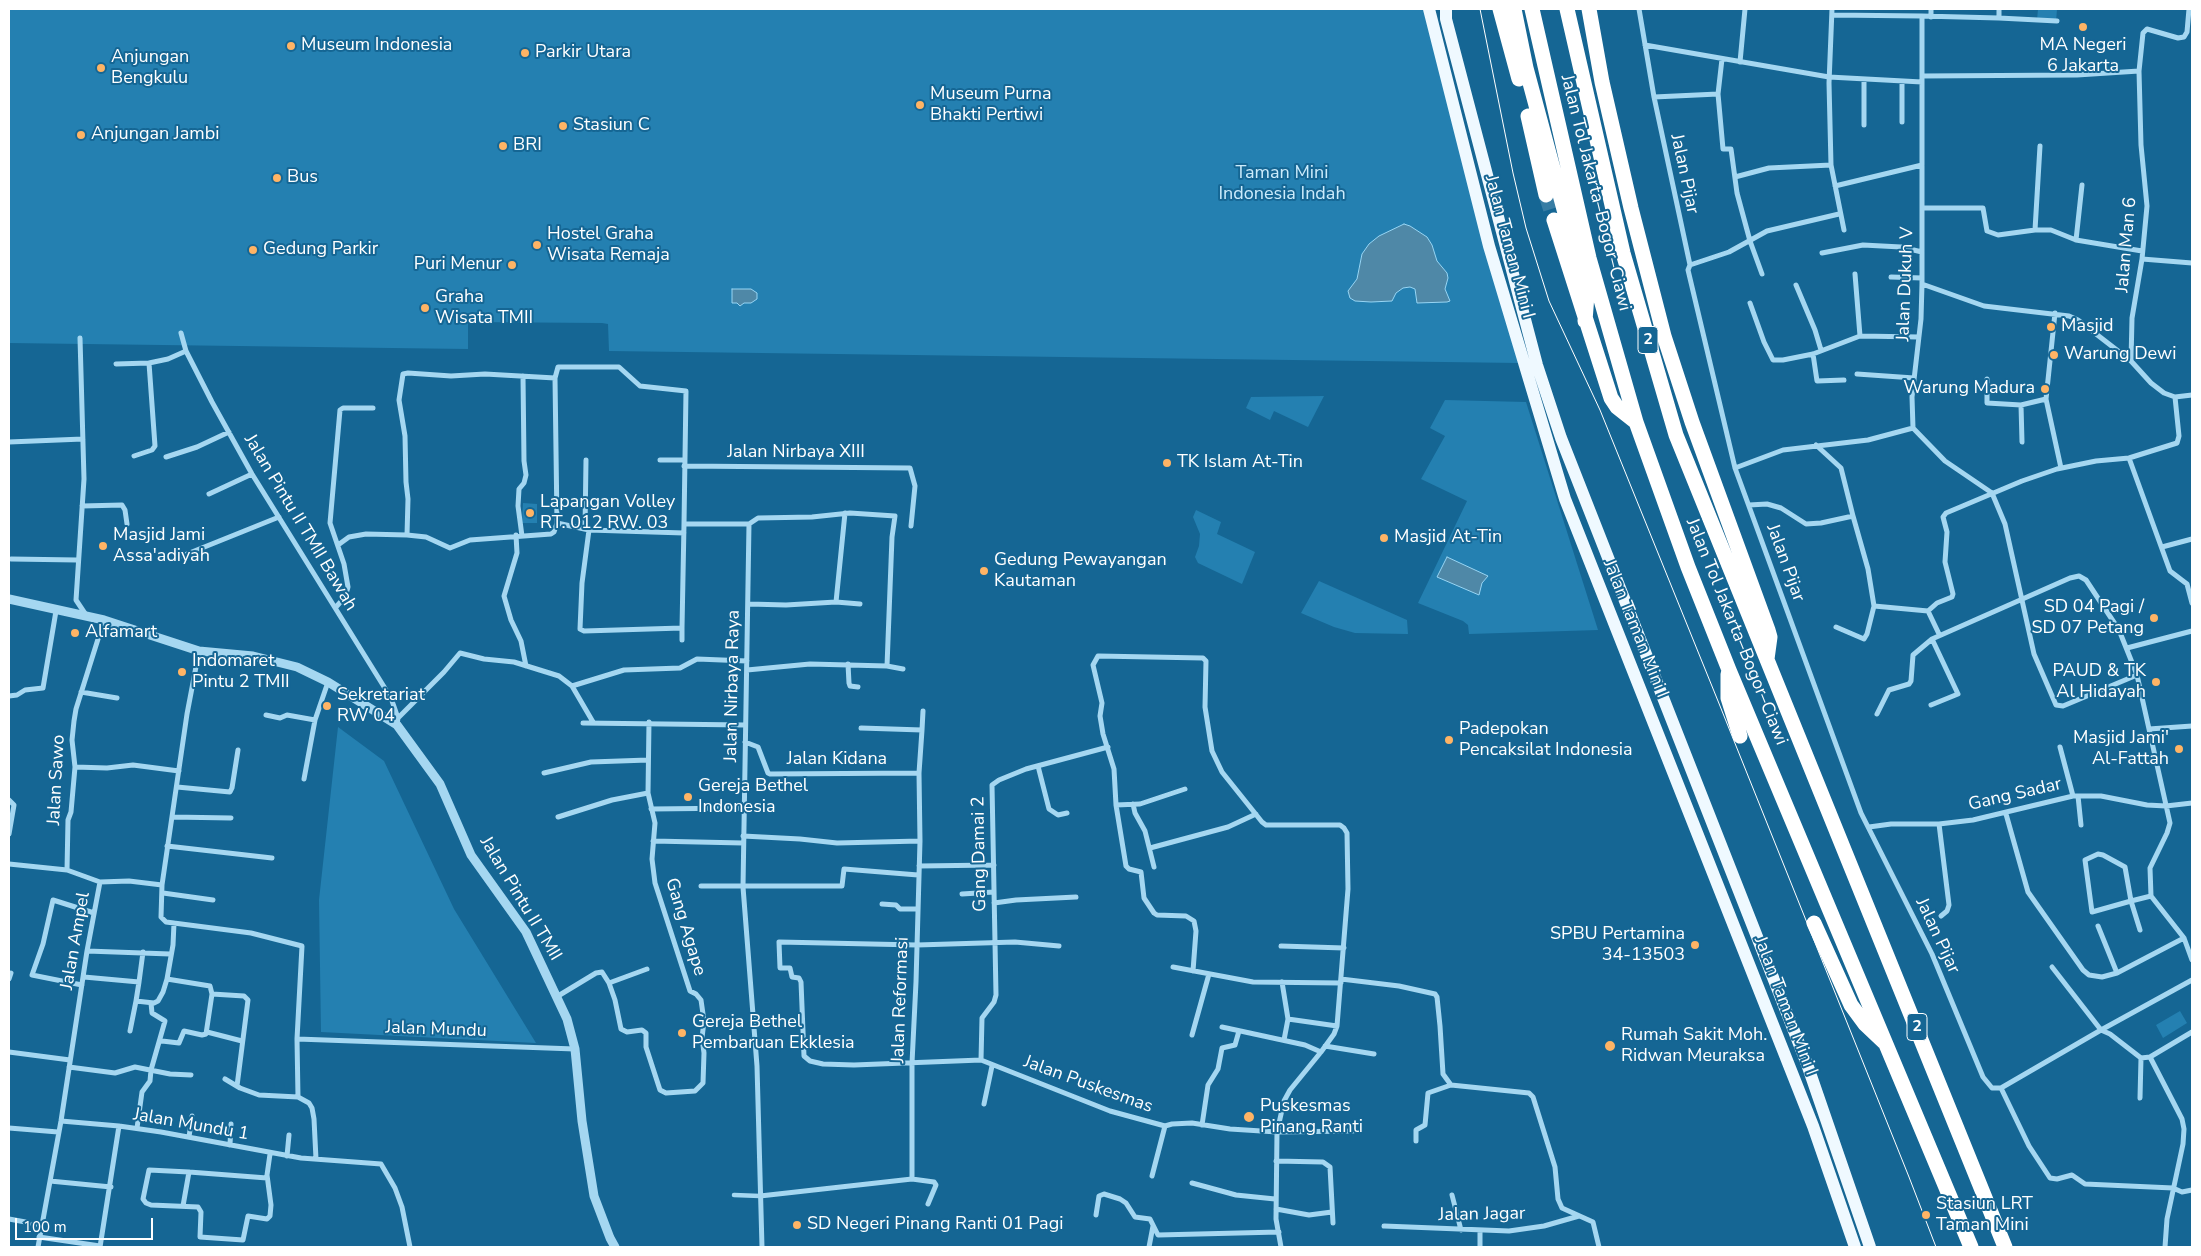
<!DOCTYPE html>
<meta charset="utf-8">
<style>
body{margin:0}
#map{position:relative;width:2201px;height:1256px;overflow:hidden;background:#156694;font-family:"Nunito Sans",sans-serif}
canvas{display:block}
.frame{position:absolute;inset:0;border:10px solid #fff;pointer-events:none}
.scale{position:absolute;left:15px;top:1218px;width:138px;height:22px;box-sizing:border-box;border:2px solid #fff;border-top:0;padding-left:6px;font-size:15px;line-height:18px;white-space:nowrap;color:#fff;-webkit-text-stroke:4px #156694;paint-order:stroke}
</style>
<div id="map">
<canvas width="2201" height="1256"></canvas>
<div class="frame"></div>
<div class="scale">100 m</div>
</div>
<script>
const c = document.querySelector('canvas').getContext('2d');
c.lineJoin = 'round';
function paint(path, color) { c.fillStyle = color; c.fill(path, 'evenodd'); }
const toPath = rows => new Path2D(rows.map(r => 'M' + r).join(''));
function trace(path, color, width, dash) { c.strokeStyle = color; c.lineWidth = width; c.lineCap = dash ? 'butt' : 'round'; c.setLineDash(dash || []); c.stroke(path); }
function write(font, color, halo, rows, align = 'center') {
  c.font = font + ' "Nunito Sans",sans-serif'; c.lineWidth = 4; c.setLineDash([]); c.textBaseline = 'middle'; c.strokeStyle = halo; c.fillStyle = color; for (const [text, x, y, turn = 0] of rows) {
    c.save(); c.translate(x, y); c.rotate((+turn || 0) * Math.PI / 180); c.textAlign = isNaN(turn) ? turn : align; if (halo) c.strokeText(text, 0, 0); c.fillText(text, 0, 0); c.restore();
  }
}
paint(toPath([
 [9,9,1425,9,1520,363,609,351,608,324,602,323,468,322,468,349,9,343],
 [2038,9,2057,9,2056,22,2037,20],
 [1324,396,1308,427,1274,411,1270,420,1246,408,1251,397],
 [1445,400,1526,402,1598,630,1469,634,1468,625,1463,621,1418,603,1467,501,1421,479,1445,436,1430,428],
 [523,503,537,504,537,523,522,523],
 [1196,510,1221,522,1217,534,1255,552,1242,584,1198,563,1195,557,1199,546,1200,534,1193,517],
 [1319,581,1407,620,1408,634,1355,633,1334,627,1301,613],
 [338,727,384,761,454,909,536,1043,321,1032,319,900],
 [2180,1011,2187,1023,2163,1038,2156,1025]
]), '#2480b1');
const water = toPath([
 [1404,224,1410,226,1427,237,1432,245,1437,261,1447,273,1448,278,1445,289,1450,301,1447,302,1417,303,1415,289,1410,287,1403,288,1396,293,1392,301,1371,302,1355,301,1350,298,1348,291,1357,279,1362,254,1369,244,1379,236,1404,224],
 [732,289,751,289,757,293,757,299,751,303,744,303,740,306,737,303,732,303,732,289],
 [1447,557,1488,576,1482,583,1479,595,1437,577,1447,557]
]);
paint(water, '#4f88a7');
trace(water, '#97d5f4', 1);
trace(toPath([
 [1546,195,1554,220]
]), '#387da4', 15, [15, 8]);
trace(toPath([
 [734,1195,760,1196]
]), '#a5d7f1', 4.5);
trace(toPath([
 [1639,9,1654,97,1690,265,1688,270,1735,468,1861,813,1932,954,1983,1077,1992,1088,2001,1088,2101,1030,2110,1034,2141,1058,2150,1057,2192,1032],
 [1832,9,1829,83,1831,165,1844,230],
 [1832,15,1922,16,1922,284,1921,319,1912,397,1913,428,1945,461,1992,493,2005,524,2034,654,2056,705,2063,706,2137,675],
 [1922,16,1999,18,1999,9],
 [1931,17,1931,9],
 [1999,18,2057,21],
 [1645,45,1829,77,1922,82],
 [1722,59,1718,94,1723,149,1731,149,1737,193,1750,241,1762,274],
 [1740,62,1745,9],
 [1922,76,2077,75,2139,71],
 [1864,79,1864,125],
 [1654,97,1718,94],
 [1902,122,1902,81],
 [2040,146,2035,230,2051,230,2076,240,2142,251],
 [1735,177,1769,168,1831,165],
 [1835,186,1922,165],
 [1922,208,1983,208,1987,231,1998,235,2035,230],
 [2076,240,2082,185],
 [1822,253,1863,245,1901,247,1922,252],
 [2142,259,2192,263],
 [1690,265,1729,252,1767,231,1839,214],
 [1855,274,1860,336],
 [1891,277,1922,278],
 [1922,284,1984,306,2069,316,2078,320,2131,361,2151,383,2164,393,2175,397,2192,395],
 [1796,285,1815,330,1821,350],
 [1750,303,1764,342,1773,360,1783,360,1813,354,1860,336,1919,337],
 [181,333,186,351,212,402,252,474,391,698,398,718,397,725],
 [80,338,84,479,76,600,86,615],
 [1813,354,1817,381,1844,380],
 [2131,361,2132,318,2142,259,2147,206,2141,145,2139,71,2143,33,2147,29,2178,38,2184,37,2187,32,2189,9],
 [116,364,149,363],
 [1857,374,1914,378],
 [1987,379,1987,403,2021,405],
 [2046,399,2061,468],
 [9,442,83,439],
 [2022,442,2021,405,2046,399,2055,313],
 [1816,445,1841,468,1853,516],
 [134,456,152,450,155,446,149,363,168,359,186,351],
 [166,457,197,447,229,432],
 [2129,458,2170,571,2187,584,2192,603],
 [660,460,685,460],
 [684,466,910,468,915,486,911,526],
 [1735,468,1783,450,1868,440,1913,428],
 [209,494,252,474],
 [1749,505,1767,504,1781,508,1806,524,1821,523,1853,516,1868,569,1874,606,1928,611],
 [82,506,122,505,125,510,127,524],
 [557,523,589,530,684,533],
 [585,529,586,460],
 [589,530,582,583,580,629,584,631,682,628,684,524],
 [407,535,408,499,406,482,405,436,399,400,403,374,408,373,451,376,485,374,555,378],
 [516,535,517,553,504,596,511,620,521,641,526,666],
 [522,536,518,506,519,489,524,483,526,475,524,461,523,376],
 [338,545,349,537,366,534,407,535,426,537,450,548,470,540,551,534,554,532,557,523,555,378,558,367,619,367,640,386,686,391,684,524,749,524,743,887,757,1066,762,1247],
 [2162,547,2192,539],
 [182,556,279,517],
 [11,559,77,560],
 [836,602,860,604],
 [749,604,786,605,836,602,845,513],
 [336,607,345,597,348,587,344,564,330,523,340,410,343,408,373,408],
 [1928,611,1937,603,1952,597,1953,594,1945,562,1947,532,1943,517,1946,513,2022,481,2057,469,2096,461,2129,458,2177,443,2179,436,2175,397],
 [1928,611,1939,634],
 [1836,627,1864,639,1867,634,1874,606],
 [682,640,682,628],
 [2127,648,2192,631],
 [848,664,849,683,850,686,858,687],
 [887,666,903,669],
 [747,670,810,664,887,666,892,537,895,516,850,513,812,517,758,518,749,524],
 [572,686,624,670,680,668,697,659,747,661],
 [81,692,117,698],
 [9,696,17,695,25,690,43,688,56,611],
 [1931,705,1958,694,1932,639],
 [1877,714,1889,690,1909,684,1911,681,1913,655,1932,639,2070,578,2079,576,2086,580,2119,630,2137,675,2149,729,2192,726],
 [266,715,280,718,287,715,315,720],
 [398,718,444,672,460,653,484,659,514,662,559,676,572,686,593,722],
 [583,723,745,725],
 [2149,729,2170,823,2167,833,2150,868,2151,896,2184,938,2192,960],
 [922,730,923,711],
 [745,742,758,747,768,773,770,774,919,773],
 [2060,747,2073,796],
 [1038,766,1049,809,1058,815,1067,813],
 [75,767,107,768,133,765,179,771],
 [544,773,591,762,648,760],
 [304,779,315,720,328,682],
 [177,787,230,792,232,788,238,750],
 [2078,796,2081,825],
 [9,800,14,805,9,834],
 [1133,804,1135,813,1145,831,1154,867],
 [1116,805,1140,804,1185,789],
 [651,809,744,808],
 [2006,814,2028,892,2083,970,2089,975,2102,977,2117,973,2184,938],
 [172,817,231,818],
 [558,817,612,800,648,793],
 [1939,824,1949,905,1947,911,1941,916],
 [1869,827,1891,824,1939,824,1973,820,2073,796,2101,796,2147,805,2166,806,2192,803],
 [743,836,800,839,837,843,920,841],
 [653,841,743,843],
 [167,846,272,858],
 [1150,848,1228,827,1256,814],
 [9,864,67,870,100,882,129,881,162,885,187,714,199,651],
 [919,866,994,865],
 [67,870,68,820,71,812,75,767,72,740,74,721,76,709,104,620],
 [162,885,161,917,166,922,251,933,302,946,297,1039,298,1097],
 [701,886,842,886,844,869,918,875],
 [163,893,213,900],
 [962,894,994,892],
 [994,903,1016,900,1076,897],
 [882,904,896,905,900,909,918,909],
 [174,923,173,945,167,979,210,986,212,994],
 [2098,926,2117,973],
 [2140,930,2131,901,2125,867,2103,855,2098,854,2085,860,2092,912,2131,901,2151,896],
 [1281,946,1344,948],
 [87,951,170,954],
 [1173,967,1253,982,1341,983],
 [2052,967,2101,1030,2192,980],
 [1193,971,1196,931,1194,921,1186,916,1157,915,1154,913,1144,898,1141,872,1129,869,1126,866,1116,805,1114,769,1103,734,1100,716,1102,703,1093,665,1098,656,1203,658,1206,661,1205,707,1212,751,1222,772,1262,822,1266,825,1340,825,1344,828,1347,833,1348,889,1337,1026,1334,1034,1321,1052,1290,1090,1284,1101,1277,1132,1276,1219,1281,1247],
 [84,977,139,982,136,1001,154,1003,158,1001,163,992,167,979],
 [9,979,11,973],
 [1341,979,1399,986,1435,994,1437,997,1440,1026,1443,1074,1451,1085,1529,1093,1533,1097,1555,1167,1558,1199,1562,1208,1593,1222,1599,1247],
 [139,982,143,952],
 [1282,982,1288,1019,1284,1040],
 [609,983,647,969],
 [82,985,32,975,43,944,53,900,94,913],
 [558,996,596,973,602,972,609,983,615,1000,621,1029,627,1032,642,1030,646,1033,646,1047,660,1090,666,1093,695,1091,703,1083,704,1053,702,1038,704,1021,701,1000,696,994,690,991,655,883,652,859,655,823,648,793,649,722],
 [151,1003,152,1013,165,1021,159,1042],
 [1288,1019,1337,1026],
 [1222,1027,1305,1045,1321,1052],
 [130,1031,136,1001],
 [207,1032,242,1041],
 [1192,1035,1209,974],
 [297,1039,575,1049],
 [1325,1046,1374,1054],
 [9,1052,70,1060],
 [2150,1057,2182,1119,2184,1129,2183,1144,2167,1219,2165,1247],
 [981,1060,854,1065,823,1064,810,1061,804,1056,801,982,799,978,792,977,790,968,780,968,779,942,917,945,1015,942,1059,946],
 [981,1060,982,1018,994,1002,996,995,992,785,999,780,1026,769,1108,747],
 [981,1060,1110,1111,1165,1126,1172,1124,1192,1123,1230,1129,1277,1132,1353,1131],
 [69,1067,115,1073,135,1067,170,1074,191,1075],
 [225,1079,240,1088,259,1095,298,1097,309,1103,312,1108,314,1119,316,1159],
 [2001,1088,2029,1146,2050,1178,2057,1179,2072,1175,2085,1184,2173,1188,2182,1192,2192,1190],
 [2140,1098,2141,1058],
 [984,1104,992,1066],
 [61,1121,119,1126,161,1132,301,1158,381,1164,395,1188,402,1207,410,1247],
 [1202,1125,1208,1085,1218,1069,1222,1048,1235,1045,1239,1031],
 [9,1128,58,1132],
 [137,1128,142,1092,150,1081,151,1070,159,1042,162,1041,179,1043,184,1031,202,1035,206,1034,212,994,244,996,248,1000,237,1086],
 [189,1137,192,1116],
 [1416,1141,1416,1130,1425,1125,1428,1093,1451,1085],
 [230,1145,231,1124],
 [287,1156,289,1135],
 [1276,1161,1323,1162,1330,1167,1333,1223],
 [189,1172,267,1178],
 [1152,1176,1165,1126],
 [912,1179,934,1182,936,1185,928,1204],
 [50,1181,111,1187],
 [1192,1183,1236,1195,1275,1199],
 [1452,1195,1461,1230],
 [760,1196,912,1179,912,1063,916,982,920,841,919,773,922,730,861,728],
 [183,1206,189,1172,149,1170,143,1199,146,1203,151,1205,198,1207,201,1212,200,1237,243,1240,248,1216,267,1219,270,1216,271,1205,267,1175,270,1154],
 [1276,1209,1309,1215,1332,1212],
 [1096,1215,1099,1196,1104,1194,1120,1199,1126,1203,1135,1217,1150,1219,1158,1235,1279,1232],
 [9,1219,42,1225],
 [1384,1226,1509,1231,1544,1226,1579,1216],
 [39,1237,100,1246],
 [38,1247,61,1121,87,951,100,882],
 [100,1247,119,1126],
 [1149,1247,1153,1226],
 [1480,1247,1480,1231]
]), '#a5d7f1', 5);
trace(toPath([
 [9,599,104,620,199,651,253,656,297,667,328,682,397,725,440,784,471,855,526,932,567,1019,575,1049,582,1121,594,1196,610,1238,615,1247]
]), '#a5d7f1', 9);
trace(toPath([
 [1429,9,1489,246,1565,499,1813,1126,1855,1247],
 [1446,9,1446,19,1537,365,1561,438,1807,1064,1870,1247]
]), '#eff9ff', 12);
trace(toPath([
 [1500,9,1519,79],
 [1514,9,1526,68,1587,295,1585,321],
 [1532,9,1589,258,1636,422,1688,567,1729,670,1971,1247],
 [1567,9,1623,253,1676,435,2005,1247],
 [1589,9,1602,82,1631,208,1664,336,1692,422,1768,630,1770,637,1767,659],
 [1528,116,1546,195],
 [1554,220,1611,398,1617,407,1636,422],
 [1728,674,1728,698,1740,736],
 [1814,923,1851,1005,1865,1024,1884,1042]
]), '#fff', 15);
trace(toPath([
 [1480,9,1513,173,1526,228,1549,301,1600,410,1718,701,1909,1177,1936,1247]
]), '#fff', 1);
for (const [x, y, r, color] of [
 [2083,27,5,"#ffb465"],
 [291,46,5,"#ffb465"],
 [525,53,5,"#ffb465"],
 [101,68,5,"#ffb465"],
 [920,105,5,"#ffb465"],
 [563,126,5,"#ffb465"],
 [81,135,5,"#ffb465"],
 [503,146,5,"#ffb465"],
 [277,178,5,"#ffb465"],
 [537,245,5,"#ffb465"],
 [253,250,5,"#ffb465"],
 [512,265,5,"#ffb465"],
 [425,308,5,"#ffb465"],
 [2051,327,5,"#ffb465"],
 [2054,355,5,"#ffb465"],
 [2045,389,5,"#ffb465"],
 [1167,463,5,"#ffb465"],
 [530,513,5,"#ffb465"],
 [1384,538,5,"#ffb465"],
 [103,546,5,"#ffb465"],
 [984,571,5,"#ffb465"],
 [2154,618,5,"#ffb465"],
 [75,633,5,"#ffb465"],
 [182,672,5,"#ffb465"],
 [2156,682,5,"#ffb465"],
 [327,706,5,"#ffb465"],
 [1449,740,5,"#ffb465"],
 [2179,749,5,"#ffb465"],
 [688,797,5,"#ffb465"],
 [1695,945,5,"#ffb465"],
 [682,1033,5,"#ffb465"],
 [1610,1046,6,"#ffb465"],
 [1249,1117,6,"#ffb465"],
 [1926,1215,5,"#ffb465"],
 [797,1225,5,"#ffb465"]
]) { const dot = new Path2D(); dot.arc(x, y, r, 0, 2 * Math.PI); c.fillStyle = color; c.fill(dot); trace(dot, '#156694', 2); }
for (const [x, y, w] of [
 [1648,340,20],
 [1917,1027,20]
]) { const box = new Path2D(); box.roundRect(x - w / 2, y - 13.5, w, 27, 4); c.fillStyle = '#156694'; c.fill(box); trace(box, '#fff', 1); }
write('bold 16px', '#fff', null, [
 ["2",1648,340],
 ["2",1917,1027]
]);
write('18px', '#fff', '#156694', [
 ["Museum Indonesia",301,46],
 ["MA Negeri",2083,46,"center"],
 ["6 Jakarta",2083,67,"center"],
 ["Parkir Utara",535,53],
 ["Anjungan",111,58],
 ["Bengkulu",111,79],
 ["Museum Purna",930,95],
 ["Bhakti Pertiwi",930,116],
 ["Stasiun C",573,126],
 ["Anjungan Jambi",91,135],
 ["BRI",513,146],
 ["Bus",287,178],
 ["Hostel Graha",547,235],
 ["Wisata Remaja",547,256],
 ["Gedung Parkir",263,250],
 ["Puri Menur",502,265,"right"],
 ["Graha",435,298],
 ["Wisata TMII",435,319],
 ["Masjid",2061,327],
 ["Warung Dewi",2064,355],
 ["Warung Madura",2035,389,"right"],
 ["TK Islam At-Tin",1177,463],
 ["Lapangan Volley",540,503],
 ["RT. 012 RW. 03",540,524],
 ["Masjid Jami",113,536],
 ["Assa'adiyah",113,557],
 ["Masjid At-Tin",1394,538],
 ["Gedung Pewayangan",994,561],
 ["Kautaman",994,582],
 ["SD 04 Pagi /",2144,608,"right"],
 ["SD 07 Petang",2144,629,"right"],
 ["Alfamart",85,633],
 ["Indomaret",192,662],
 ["Pintu 2 TMII",192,683],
 ["PAUD & TK",2146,672,"right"],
 ["Al Hidayah",2146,693,"right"],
 ["Sekretariat",337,696],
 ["RW 04",337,717],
 ["Padepokan",1459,730],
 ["Pencaksilat Indonesia",1459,751],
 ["Masjid Jami'",2169,739,"right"],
 ["Al-Fattah",2169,760,"right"],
 ["Gereja Bethel",698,787],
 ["Indonesia",698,808],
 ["SPBU Pertamina",1685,935,"right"],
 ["34-13503",1685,956,"right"],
 ["Gereja Bethel",692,1023],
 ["Pembaruan Ekklesia",692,1044],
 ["Rumah Sakit Moh.",1621,1036],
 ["Ridwan Meuraksa",1621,1057],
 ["Puskesmas",1260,1107],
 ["Pinang Ranti",1260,1128],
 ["Stasiun LRT",1936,1205],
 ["Taman Mini",1936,1226],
 ["SD Negeri Pinang Ranti 01 Pagi",807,1225]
], 'left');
write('18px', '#ccecfc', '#156694', [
 ["Taman Mini",1282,174],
 ["Indonesia Indah",1282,195]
]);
write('18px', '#fff', '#156694', [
 ["Jalan Pijar",1684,174,78],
 ["Jalan Tol Jakarta–Bogor–Ciawi",1595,193,76],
 ["Jalan Man 6",2127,245,-85],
 ["Jalan Taman Mini I",1509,247,75],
 ["Jalan Dukuh V",1906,284,-88],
 ["Jalan Nirbaya XIII",796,453],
 ["Jalan Pintu II TMII Bawah",300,523,59],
 ["Jalan Pijar",1785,563,70],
 ["Jalan Taman Mini I",1635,629,68],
 ["Jalan Tol Jakarta–Bogor–Ciawi",1736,632,68],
 ["Jalan Nirbaya Raya",733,686,-89],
 ["Jalan Kidana",837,760],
 ["Jalan Sawo",57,780,-87],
 ["Gang Sadar",2015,795,-13],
 ["Gang Damai 2",980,854,-91],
 ["Jalan Pintu II TMII",520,899,59],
 ["Gang Agape",685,927,73],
 ["Jalan Pijar",1937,936,65],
 ["Jalan Ampel",76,941,-80],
 ["Jalan Reformasi",901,1000,-88],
 ["Jalan Taman Mini I",1785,1006,69],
 ["Jalan Mundu",436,1030,2],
 ["Jalan Puskesmas",1088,1085,20],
 ["Jalan Mundu 1",191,1125,10],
 ["Jalan Jagar",1482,1215,-1]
]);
</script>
